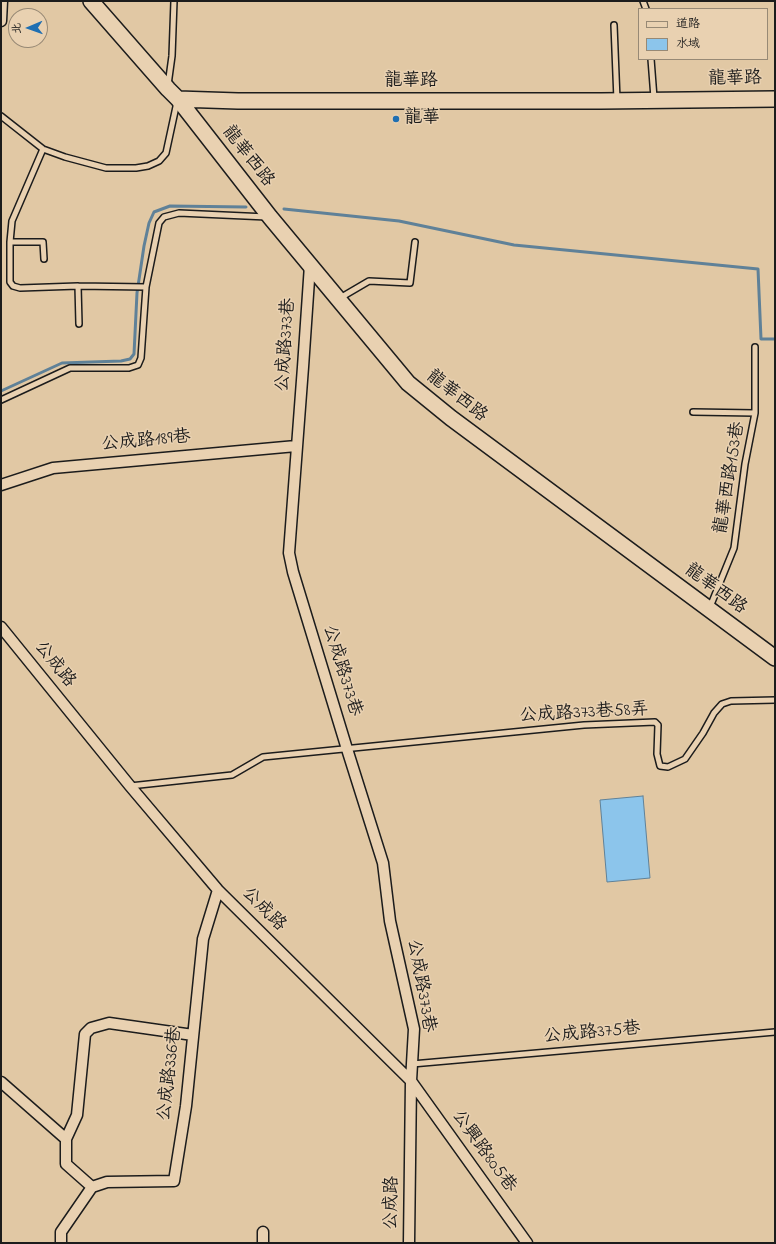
<!DOCTYPE html>
<meta charset="utf-8">
<style>
body{margin:0}
#map{position:relative;width:776px;height:1244px;overflow:hidden;background:#e1c8a4;font-family:"Indie Flower","LXGW WenKai TC",sans-serif}
canvas{display:block}
.frame{position:absolute;inset:0;border:2px solid #1c1c1c;pointer-events:none}
.legend{position:absolute;left:638px;top:8px;width:130px;height:52px;box-sizing:border-box;background:#e9d1b1;border:1px solid #978975;margin:0;padding:5px 7px;list-style:none;font-size:12px;color:#1c1c1c}
.legend li{display:flex;align-items:center;gap:8px;height:20px}
.legend b{width:20px;border:1px solid #978975}
.north{position:absolute;left:8px;top:8px;width:40px;height:40px;box-sizing:border-box;background:#e9d1b1;border:1px solid #978975;border-radius:50%;rotate:268deg;font-size:11px;font-weight:700;line-height:16px;text-align:center;color:#1c1c1c}
.north::after{content:'';display:block;margin:auto;width:14px;height:18px;background:#1f6fb2;clip-path:polygon(50% 0,100% 100%,50% 72%,0 100%)}
</style>
<div id="map">
<canvas width="776" height="1244"></canvas>
<div class="frame"></div>
<ul class="legend">
<li><b style="height:5px;background:#e9d1b1"></b>道路</li>
<li><b style="height:11px;background:#8cc5eb"></b>水域</li>
</ul>
<div class="north">北</div>
</div>
<script>
const c = document.querySelector('canvas').getContext('2d');
c.lineJoin = 'round';
function paint(path, color) { c.fillStyle = color; c.fill(path, 'evenodd'); }
const toPath = rows => new Path2D(rows.map(r => 'M' + r).join(''));
function trace(path, color, width, dash) { c.strokeStyle = color; c.lineWidth = width; c.lineCap = dash ? 'butt' : 'round'; c.setLineDash(dash || []); c.stroke(path); }
function write(font, color, halo, rows, align = 'center') {
  c.font = font + ' "Indie Flower","LXGW WenKai TC",sans-serif'; c.lineWidth = 3; c.setLineDash([]); c.textBaseline = 'middle'; c.strokeStyle = halo; c.fillStyle = color; for (const [text, x, y, turn = 0] of rows) {
    c.save(); c.translate(x, y); c.rotate((+turn || 0) * Math.PI / 180); c.textAlign = isNaN(turn) ? turn : align; if (halo) c.strokeText(text, 0, 0); c.fillText(text, 0, 0); c.restore();
  }
}
const water = toPath([
 [643,796,650,878,607,882,600,800,643,796]
]);
paint(water, '#8cc5eb');
trace(water, '#5f8198', 1);
trace(toPath([
 [284,209,399,221,514,245,758,269,761,339,775,339],
 [1,391,62,363,121,361,130,359,134,354,137,293,144,246,149,223,154,212,170,206,246,207]
]), '#5f8198', 3);
const lane = toPath([
 [643,1,646,9],
 [614,25,617,100],
 [651,59,654,98],
 [168,85,172,56,174,1],
 [1,116,43,149,65,157,106,168,136,168,148,166,159,161,166,153,177,102],
 [43,149,12,221,10,242,10,282,13,286,20,288,78,286,146,287],
 [10,242,43,242,44,259],
 [78,286,79,324],
 [340,298,369,281,410,283,415,242],
 [1,400,70,368,129,368,138,365,141,358,146,287,159,223,164,217,179,213,267,217],
 [693,412,755,413],
 [710,607,734,548,745,464,755,413,755,347],
 [130,786,232,775,263,757,584,725,655,722,658,725,657,754,660,766,668,767,685,759,703,733,714,713,722,704,731,701,775,700],
 [412,1064,775,1032]
]);
const street = toPath([
 [1,21,2,1],
 [310,265,303,367,289,553,293,572,347,749,383,863,390,921,414,1029,411,1081,409,1243],
 [1,485,53,468,296,446],
 [1,627,130,786,218,890,411,1081,527,1243],
 [1,1082,66,1139,66,1164,92,1187],
 [66,1139,77,1115,85,1034,91,1028,109,1023,193,1035],
 [92,1187,107,1182,174,1181,186,1106,203,939,218,890],
 [61,1243,61,1232,92,1187],
 [263,1243,263,1232]
]);
const secondary = toPath([
 [91,1,168,89,178,99,270,217,408,383,451,418,775,658],
 [178,99,238,101,601,101,775,99]
]);
trace(lane, '#1c1c1c', 8);
trace(street, '#1c1c1c', 13);
trace(secondary, '#1c1c1c', 18);
trace(lane, '#e9d1b1', 5);
trace(street, '#e9d1b1', 10);
trace(secondary, '#e9d1b1', 15);
for (const [x, y, r, color] of [
 [396,119,4,"#1f6fb2"]
]) { const dot = new Path2D(); dot.arc(x, y, r, 0, 2 * Math.PI); c.fillStyle = color; c.fill(dot); trace(dot, '#e9d1b1', 1.5); }
write('18px', '#1c1c1c', '#e9d1b1', [
 ["龍華路",735,80,-1],
 ["龍華路",411,82],
 ["龍華西路",247,157,52],
 ["公成路373巷",287,345,-86],
 ["龍華西路",456,397,38],
 ["公成路189巷",146,442,-5],
 ["龍華西路153巷",731,478,-81],
 ["龍華西路",715,590,36],
 ["公成路",54,665,51],
 ["公成路373巷",341,671,73],
 ["公成路373巷58弄",584,714,-3],
 ["公成路",263,910,45],
 ["公成路373巷",420,986,80],
 ["公成路375巷",592,1034,-5],
 ["公成路336巷",171,1074,-83],
 ["公興路805巷",483,1152,54],
 ["公成路",393,1203,-89]
]);
write('18px', '#1c1c1c', '#e9d1b1', [
 ["龍華",404,119]
], 'left');
</script>
